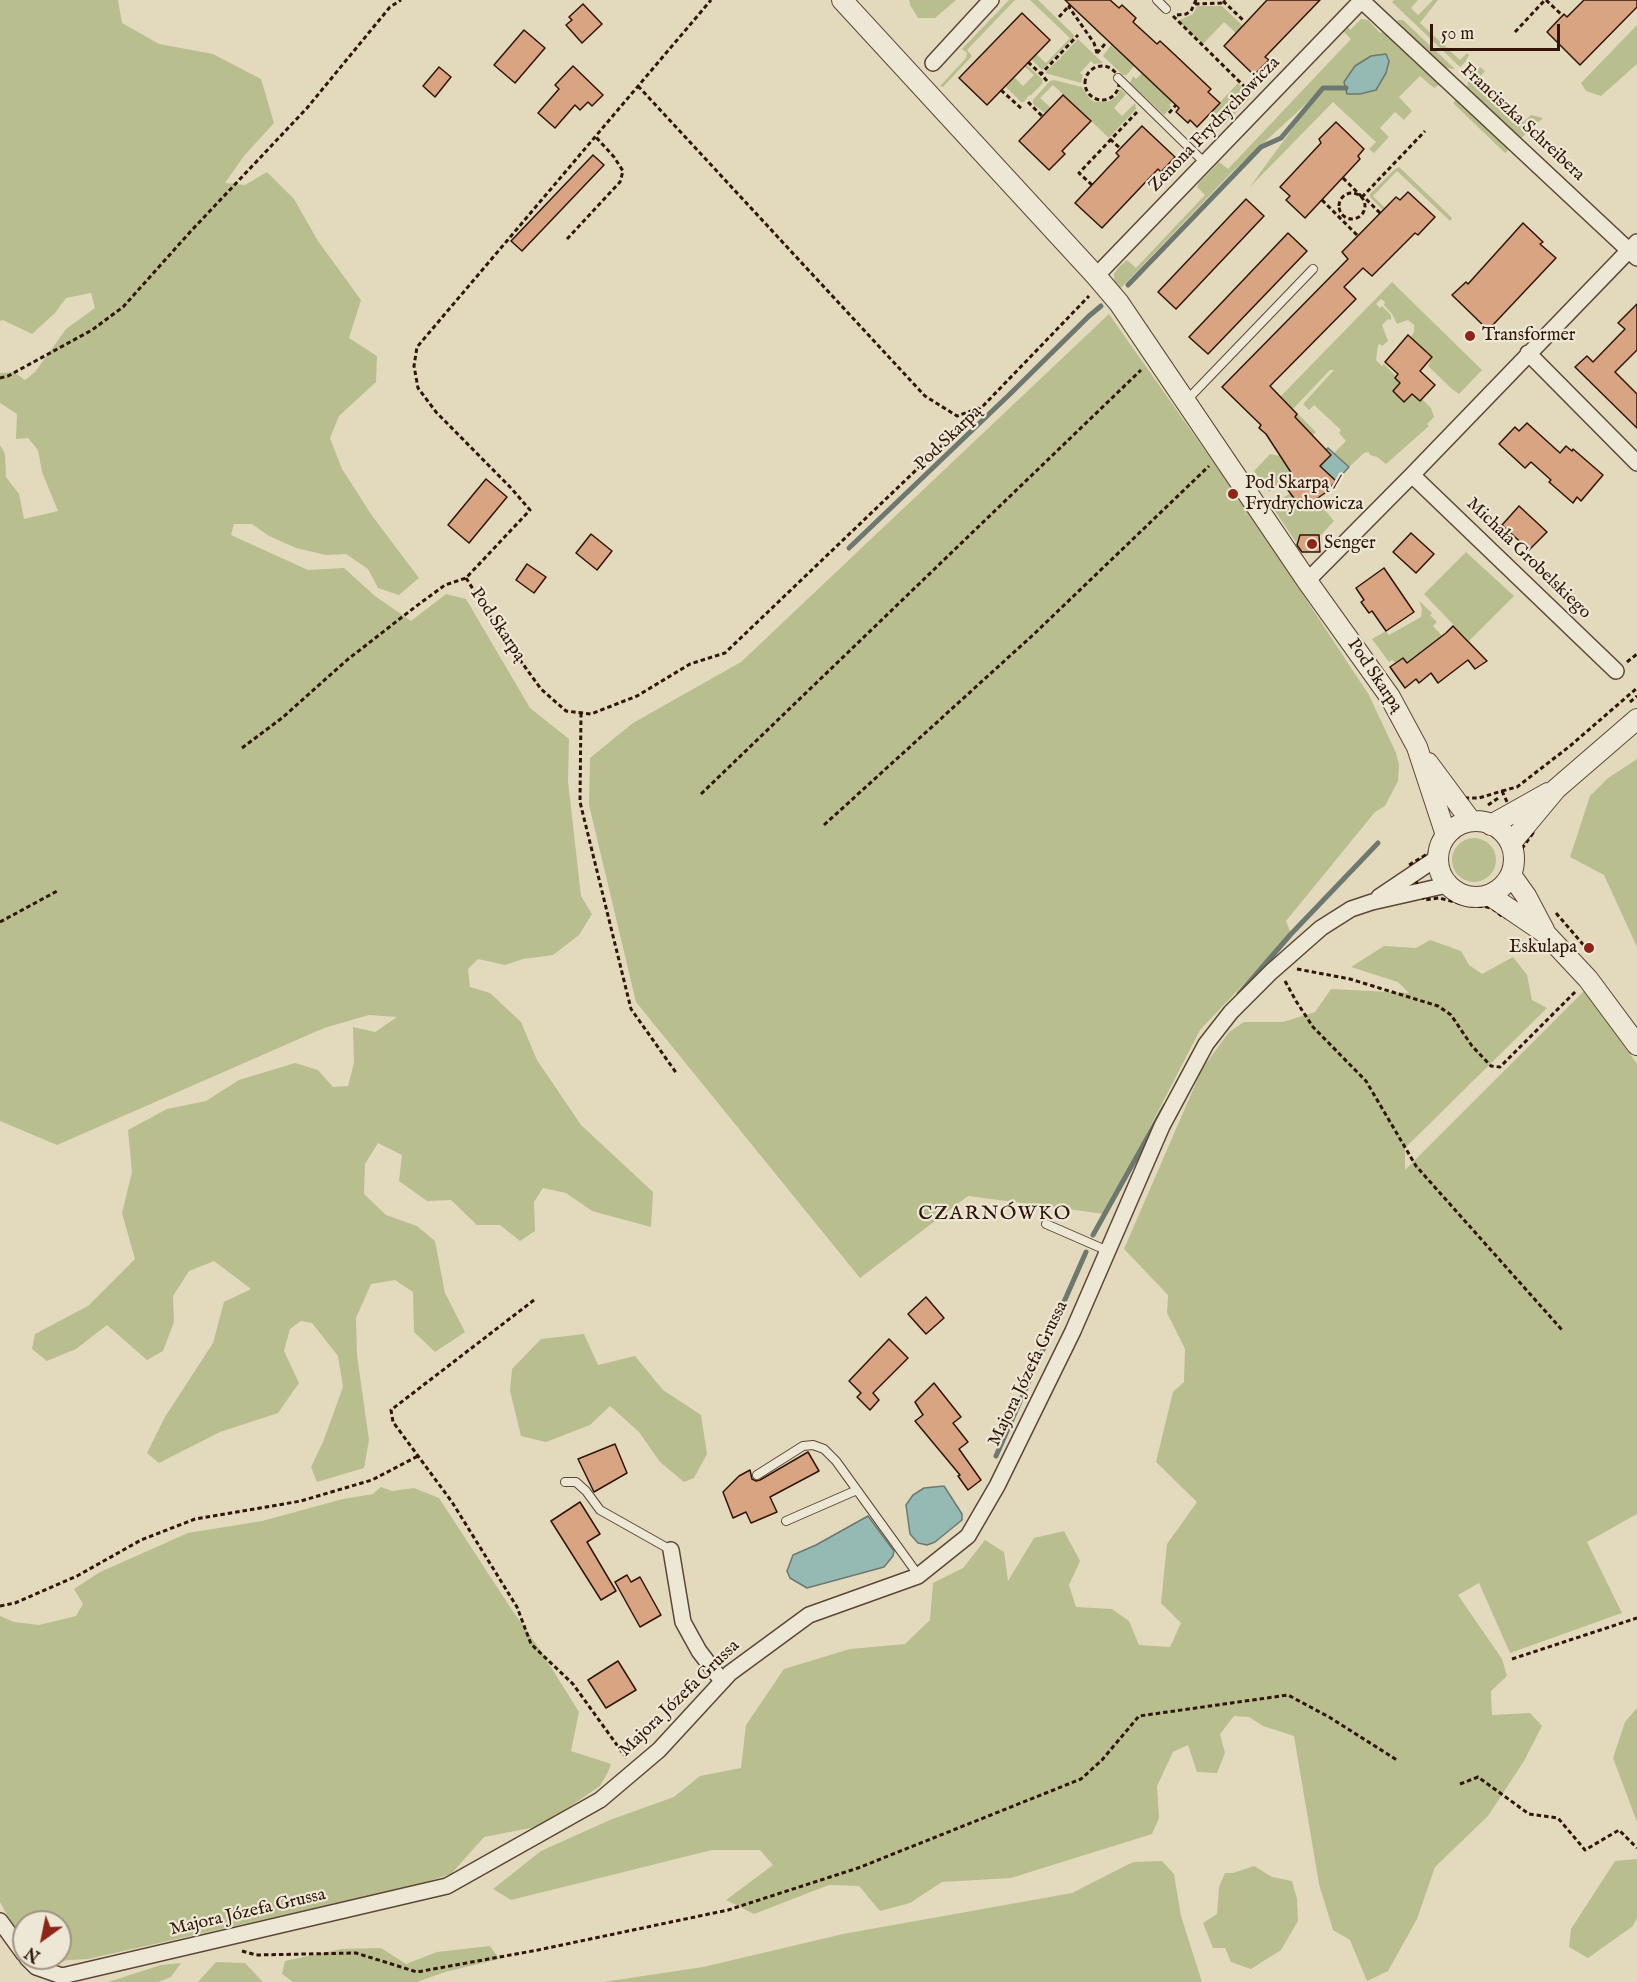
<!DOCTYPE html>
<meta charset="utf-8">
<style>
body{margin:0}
#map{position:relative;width:1637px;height:1982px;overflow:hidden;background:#e3dabe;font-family:"IM FELL English",serif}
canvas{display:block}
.north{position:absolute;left:12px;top:1910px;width:60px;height:60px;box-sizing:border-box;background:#ede7d5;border:2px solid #a29383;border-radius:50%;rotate:213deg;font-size:16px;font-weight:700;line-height:24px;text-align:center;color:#311509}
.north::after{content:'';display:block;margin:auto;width:21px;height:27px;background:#8f2418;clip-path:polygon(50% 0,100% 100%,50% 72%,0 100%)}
.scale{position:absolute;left:1430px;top:24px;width:130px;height:27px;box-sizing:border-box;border:3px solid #311509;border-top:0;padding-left:8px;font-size:18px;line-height:21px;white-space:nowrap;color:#311509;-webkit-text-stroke:4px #ede7d5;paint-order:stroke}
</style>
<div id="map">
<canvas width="1637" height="1982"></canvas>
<div class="north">N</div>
<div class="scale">50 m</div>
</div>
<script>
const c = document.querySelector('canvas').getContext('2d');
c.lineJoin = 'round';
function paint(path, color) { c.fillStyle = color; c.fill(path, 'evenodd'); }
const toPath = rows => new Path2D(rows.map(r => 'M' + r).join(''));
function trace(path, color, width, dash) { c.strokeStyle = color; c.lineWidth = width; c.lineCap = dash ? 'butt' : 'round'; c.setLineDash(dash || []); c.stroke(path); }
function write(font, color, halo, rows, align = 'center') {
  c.font = font + ' "IM FELL English",serif'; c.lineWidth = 4.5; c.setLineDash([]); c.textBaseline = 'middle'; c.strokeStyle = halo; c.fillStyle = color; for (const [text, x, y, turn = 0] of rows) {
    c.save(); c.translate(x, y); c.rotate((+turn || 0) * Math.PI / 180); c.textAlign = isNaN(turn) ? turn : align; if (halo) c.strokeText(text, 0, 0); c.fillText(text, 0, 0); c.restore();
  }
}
paint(toPath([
 [0,0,118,0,122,23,159,44,213,54,261,79,274,123,244,156,225,183,245,185,267,172,294,199,318,241,361,300,349,338,377,356,376,382,339,416,330,438,342,469,373,517,419,578,399,595,378,588,368,569,346,554,326,555,296,548,269,536,252,524,234,524,231,535,308,570,344,568,375,596,411,621,446,594,466,599,530,708,569,739,568,781,581,896,592,914,579,935,553,955,523,959,505,965,478,959,468,969,470,987,490,993,521,1022,537,1060,581,1125,653,1192,651,1227,592,1211,566,1193,543,1188,534,1202,535,1231,520,1241,500,1225,477,1225,451,1200,427,1201,399,1181,402,1155,378,1143,365,1164,364,1194,386,1215,417,1226,435,1241,445,1293,465,1332,435,1352,414,1332,413,1292,395,1280,371,1284,356,1318,357,1355,369,1440,364,1468,317,1482,311,1467,323,1442,343,1387,338,1356,312,1323,301,1321,290,1329,284,1351,299,1383,278,1413,220,1432,159,1463,147,1453,165,1417,213,1343,224,1302,251,1289,214,1261,189,1271,173,1296,174,1322,163,1351,147,1360,107,1325,76,1349,47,1361,32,1349,35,1334,88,1306,135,1259,122,1213,132,1172,128,1130,167,1109,206,1101,239,1080,295,1063,318,1070,333,1087,348,1086,354,1063,353,1027,375,1032,397,1017,369,1015,324,1028,57,1145,0,1121,0,445,5,454,6,477,19,494,24,519,58,511,42,472,38,450,28,438,16,439,17,414,0,403,0,373,14,372,25,380,35,372,66,329,95,308,91,293,66,298,55,313,32,334,3,320,0,321],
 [909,0,956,0,935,18,918,18,910,5],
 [1009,0,1015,0,967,50,972,56,943,87,940,86,966,58,967,53,962,49],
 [1030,0,1038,0,1074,35,1074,37,1042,70,1031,59,1036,54,1046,63,1070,38],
 [1394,0,1418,0,1411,8,1418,15,1433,0,1438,0,1420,23,1460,60,1467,53,1469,55,1465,62,1460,67,1392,2],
 [1197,6,1222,6,1244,27,1237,34,1224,22,1203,44,1179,22,1180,20,1193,14],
 [1361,19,1368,20,1380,33,1387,31,1436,78,1439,85,1434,88,1420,76,1399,97,1412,111,1404,120,1395,112,1380,128,1389,137,1374,153,1369,149,1376,142,1333,102,1249,188,1320,91,1232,172,1118,291,1114,286,1114,274,1119,267,1127,260,1136,268,1205,195,1197,187,1199,183,1219,162,1228,169,1351,39,1343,31,1347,26,1350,30],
 [1398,20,1403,20,1455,69,1445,68,1397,21],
 [1637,25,1637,64,1601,96,1586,91,1581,83],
 [1078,39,1103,63,1094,64,1091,61,1080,73,1083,75,1081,83,1045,73,1058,60,1061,59,1060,58],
 [1111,45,1134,66,1127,75,1123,75,1103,56],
 [1026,64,1043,80,1042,84,1030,96,1029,95,1024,102,1021,102,1005,86,1014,77,1023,86,1034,75,1024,66],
 [1480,67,1485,71,1478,79,1523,122,1531,115,1543,118,1505,153,1453,103,1459,97,1464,102,1469,78],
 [1142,73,1172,102,1169,105,1171,107,1164,115,1130,83,1133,76,1136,79],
 [1054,80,1082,87,1090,99,1095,102,1110,101,1117,96,1120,89,1126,94,1114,108,1122,116,1135,103,1136,109,1109,138,1053,85,1040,98,1051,108,1046,114,1033,104,1033,100,1050,81],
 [1238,83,1249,94,1250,98,1222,127,1209,114],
 [1399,167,1441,207,1452,218,1450,221,1397,171,1373,196,1385,208,1383,210,1370,197,1370,194,1395,169],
 [1392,282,1482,370,1459,394,1452,389,1428,366,1432,357,1411,337,1414,332,1414,325,1408,320,1397,324,1392,314,1384,305,1385,302,1381,299,1376,304,1380,308,1382,306,1391,315,1391,320,1388,319,1382,325,1388,341,1382,346,1380,344,1378,345,1376,360,1382,366,1384,364,1396,376,1395,378,1420,401,1422,399,1431,408,1434,417,1427,424,1429,426,1386,464,1377,457,1370,455,1369,452,1364,453,1349,467,1334,453,1346,441,1339,433,1341,430,1314,405,1309,410,1303,404,1334,370,1330,370,1293,409,1316,432,1310,438,1280,397],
 [1109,314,1251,516,1369,695,1396,753,1399,765,1398,781,1385,806,1375,812,1286,921,1291,934,1200,1030,1105,1214,968,1196,860,1278,636,1002,589,805,590,758,633,723,741,662],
 [1270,454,1279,456,1292,473,1269,492,1254,471],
 [1291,493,1302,509,1316,499,1334,521,1321,535,1300,535,1296,542,1271,505],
 [1466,552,1514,596,1469,641,1424,594],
 [1419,601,1432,613,1430,615,1437,622,1433,626,1442,636,1408,664,1396,663,1392,660,1389,662,1372,639,1386,631,1389,635,1421,617,1422,609],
 [1637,759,1637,947,1604,875,1570,857,1590,796,1608,778],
 '1452 860a22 22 0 1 1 44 0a22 22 0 1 1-44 0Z',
 [1430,940,1461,951,1469,965,1482,974,1513,957,1527,975,1532,1000,1547,1008,1405,1148,1405,1170,1585,990,1637,1064,1637,1514,1587,1542,1622,1613,1510,1653,1479,1583,1458,1595,1502,1659,1507,1676,1491,1691,1492,1715,1530,1713,1542,1726,1524,1761,1488,1816,1435,1867,1417,1919,1388,1971,1367,1981,1350,1940,1333,1930,1319,1884,1294,1736,1263,1726,1249,1717,1234,1716,1220,1734,1225,1753,1217,1773,1197,1772,1188,1745,1173,1752,1157,1786,1159,1818,1152,1834,1011,1878,942,1882,910,1903,880,1911,859,1886,829,1885,754,1914,726,1900,773,1865,760,1850,712,1850,511,1900,493,1889,541,1851,610,1820,674,1797,700,1776,741,1768,746,1725,784,1669,850,1649,905,1644,930,1620,933,1583,963,1568,985,1540,1004,1552,1008,1581,1034,1538,1064,1531,1080,1561,1069,1585,1076,1607,1112,1609,1129,1621,1139,1645,1170,1647,1181,1623,1161,1603,1167,1544,1197,1502,1156,1462,1173,1392,1184,1382,1185,1349,1167,1313,1168,1295,1124,1249,1202,1069,1229,1032,1244,1022,1283,1022,1315,1012,1331,989,1409,993,1398,982,1351,967,1384,946,1416,948],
 [584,1334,598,1365,635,1356,663,1390,701,1415,707,1454,694,1478,684,1482,660,1462,639,1432,610,1406,590,1425,546,1442,521,1436,510,1391,512,1369,541,1339],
 [381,1487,392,1491,414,1488,439,1498,512,1610,539,1648,579,1712,571,1751,611,1764,608,1772,600,1786,541,1826,484,1837,451,1874,399,1891,390,1891,88,1959,54,1961,48,1958,60,1958,60,1922,24,1922,23,1945,0,1902,0,1616,14,1622,39,1625,76,1616,83,1604,74,1589,100,1572,188,1533,262,1521,343,1499,373,1494],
 [1637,1708,1637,1822,1613,1758,1625,1722],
 [1637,1859,1637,1918,1633,1926,1588,1958,1569,1947,1571,1929,1615,1861],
 [1162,1861,1174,1874,1181,1916,1202,1982,603,1982,703,1967,843,1934,1072,1893,1133,1862],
 [1254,1866,1272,1877,1292,1881,1297,1899,1298,1921,1281,1950,1251,1969,1231,1962,1225,1948,1213,1948,1203,1923,1217,1914,1219,1887,1225,1873,1233,1873],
 [490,1946,499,1959,445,1972,417,1982,293,1982,282,1974,285,1961,341,1949,381,1948,406,1964,437,1952],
 [216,1962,245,1963,263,1982,198,1982],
 [181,1963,171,1977,158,1982,108,1982,161,1965]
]), '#b8be8e');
const water = toPath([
 [1386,54,1389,61,1386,73,1376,90,1360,94,1347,94,1344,82,1355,66,1371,56,1386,54],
 [1328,448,1349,467,1336,481,1315,462,1328,448],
 [944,1486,962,1514,962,1520,935,1542,927,1545,918,1543,910,1534,906,1505,913,1495,924,1488,944,1486],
 [868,1516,894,1551,893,1556,884,1567,807,1588,790,1578,787,1571,793,1555,816,1545,868,1516]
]);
paint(water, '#95bab4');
trace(water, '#6d7870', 1.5);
trace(toPath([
 [1128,285,1261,147,1281,138,1323,88,1346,88],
 [849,548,1010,394,1089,316,1101,306],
 [1239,994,1291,934,1378,843],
 [1093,1235,1165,1106],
 [996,1456,1086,1252]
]), '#6d7870', 5);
const building = toPath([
 [1065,0,1110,0,1119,8,1122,5,1136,18,1133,22,1157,44,1160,41,1174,54,1211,89,1208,92,1220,103,1197,127,1190,120,1188,123,1176,112,1179,108,1065,0],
 [1267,0,1320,0,1265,57,1269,60,1254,75,1224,46,1267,0],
 [1584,0,1637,0,1637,7,1580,65,1547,32,1564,14,1567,17,1584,0],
 [583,4,602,24,582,43,566,25,572,20,569,17,583,4],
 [1022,13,1050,40,987,105,959,78,1022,13],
 [524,30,545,48,515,83,494,65,524,30],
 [573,66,603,95,592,106,588,102,580,110,575,105,555,128,538,113,559,89,555,85,573,66],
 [439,67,451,77,435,97,423,86,439,67],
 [1063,95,1091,121,1062,151,1065,154,1049,170,1019,141,1063,95],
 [1336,122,1364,149,1358,156,1360,159,1305,218,1286,200,1290,196,1280,187,1321,143,1319,139,1336,122],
 [1142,126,1175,157,1161,172,1158,169,1102,228,1075,203,1119,156,1116,153,1142,126],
 [593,155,604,165,522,251,511,241,593,155],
 [1408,192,1435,217,1418,235,1415,233,1372,276,1363,268,1344,287,1356,299,1270,386,1297,414,1295,417,1331,455,1320,466,1336,481,1325,493,1302,509,1282,482,1292,474,1266,434,1259,428,1261,425,1222,387,1348,259,1342,252,1396,197,1400,200,1408,192],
 [1246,199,1264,216,1176,309,1158,292,1246,199],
 [1523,223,1543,242,1540,244,1556,258,1490,328,1488,326,1486,328,1452,295,1466,282,1468,284,1523,223],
 [1288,233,1307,251,1208,354,1189,337,1288,233],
 [1637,304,1637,350,1615,372,1637,394,1637,428,1575,367,1587,356,1593,362,1625,329,1618,323,1637,304],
 [1408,335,1432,357,1420,371,1435,385,1420,401,1412,394,1404,402,1393,391,1400,383,1395,378,1398,374,1385,362,1408,335],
 [1527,423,1560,453,1566,446,1572,451,1573,449,1603,475,1581,501,1577,497,1573,503,1549,482,1551,480,1531,462,1525,468,1499,444,1515,427,1519,431,1527,423],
 [486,479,507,497,469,543,448,525,486,479],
 [1519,506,1547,532,1529,550,1502,525,1519,506],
 [1411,533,1434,554,1416,573,1393,552,1411,533],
 [591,534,612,551,597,570,576,553,591,534],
 [1300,535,1319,535,1320,552,1302,552,1297,545,1300,535],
 [527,564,546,577,534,593,516,580,527,564],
 [1384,568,1414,612,1386,631,1372,611,1369,613,1361,602,1364,600,1356,588,1384,568],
 [1453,626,1487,661,1475,669,1468,660,1438,683,1431,673,1419,683,1416,679,1405,688,1390,667,1403,658,1407,663,1446,633,1453,626],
 [926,1297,944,1318,926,1334,908,1314,926,1297],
 [889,1339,908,1358,873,1393,879,1400,870,1410,857,1397,861,1393,849,1381,889,1339],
 [934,1383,961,1417,953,1423,968,1442,959,1449,981,1480,968,1490,958,1476,960,1475,915,1421,923,1415,915,1402,934,1383],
 [615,1444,627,1473,594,1492,578,1459,615,1444],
 [808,1452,819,1471,770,1497,777,1512,751,1523,746,1512,733,1518,723,1492,739,1476,750,1470,752,1479,756,1481,760,1480,808,1452],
 [580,1502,600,1534,587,1542,616,1591,601,1600,551,1521,580,1502],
 [627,1575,631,1582,640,1577,661,1615,640,1627,615,1582,627,1575],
 [618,1661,636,1690,606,1708,588,1680,618,1661]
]);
paint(building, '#d8a481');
trace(building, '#311509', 1.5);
const service = toPath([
 [1157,0,1166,9],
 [1118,78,1205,163],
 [1187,400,1313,269],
 [1046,1224,1108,1251],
 [757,1475,803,1446,813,1445,824,1449,836,1461,919,1576],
 [565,1482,576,1482,586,1491,600,1510,671,1550],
 [786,1521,857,1490]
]);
const minor = toPath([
 [1361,0,1637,258],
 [933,63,991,0],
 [1096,276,1362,0],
 [1528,353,1637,463],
 [1412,475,1616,671],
 [1307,581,1412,475,1637,242],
 [1379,897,1437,858],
 [671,1550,683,1622,699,1651,722,1681],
 [0,1921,24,1954],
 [27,1958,36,1967,62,1976,447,1886,600,1800,659,1750,730,1673,809,1615,918,1576,968,1536,997,1486,1073,1331,1162,1126,1206,1044,1231,1012,1271,972,1321,928,1351,909,1372,902,1447,885]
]);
const tertiary = toPath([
 [842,0,1096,276,1119,303,1307,581,1390,697,1417,747,1446,835],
 [1428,763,1471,821],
 '1438 859a38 38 0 1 1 76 0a38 38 0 1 1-76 0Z',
 [1491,825,1548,793],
 [1511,843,1556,789,1637,719],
 [1511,875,1526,896,1544,930],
 [1489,895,1545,933,1588,979,1637,1045]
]);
trace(service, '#5e4636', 10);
trace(minor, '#5e4636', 18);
trace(tertiary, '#5e4636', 22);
trace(toPath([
 [1546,0,1563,16],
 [1223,1,1243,20],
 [1195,4,1221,3,1225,0],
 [1070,5,1069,7,1094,43,1097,53],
 [1177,15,1186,14,1191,11,1196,0],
 [1173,16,1252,94],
 [1059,17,1068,7],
 [1515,32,1545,0],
 [1097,53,1105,44],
 [1028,62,1041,74],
 '1085 83a17 17 0 1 1 34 0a17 17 0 1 1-34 0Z',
 [1047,81,1041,74,1078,35],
 [638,86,925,396,957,416,979,408],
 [1001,90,1022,109],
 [1028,102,1043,117],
 [1169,113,1176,105],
 [1110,139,1120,148],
 [1343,178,1362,197],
 [1092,185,1079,173,1137,112],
 '1339 206a13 13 0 1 1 26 0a13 13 0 1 1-26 0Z',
 [1322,200,1358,236],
 [1380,213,1363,196,1425,131],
 [567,239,620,182,623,171,614,157,595,136],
 [0,378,8,376,92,330,123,307,191,231,307,108,390,7,401,0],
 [466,578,504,638,541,689,566,711,591,714,637,696,690,664,725,653,983,406,1089,296],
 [1627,662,1637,654],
 [1630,702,1637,696],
 [581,713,580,802,631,1009,677,1074],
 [242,748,282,718,347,660,415,607,445,585,466,578,530,510,511,488,436,412,418,388,414,366,417,347,711,0],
 [1502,791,1508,804,1533,833,1521,850,1518,867,1521,881,1529,892,1504,918,1493,909,1487,907,1467,905,1439,898,1424,900,1409,865,1429,853,1434,842,1436,830,1430,810,1465,798,1479,798,1502,791],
 [1502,791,1517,787,1570,746,1637,688],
 [701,794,1141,370],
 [1488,805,1500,797],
 [824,825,1034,634,1209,466],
 [1556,913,1587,949],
 [0,922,59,890],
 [1297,969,1350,979,1438,1006,1451,1015,1472,1046,1491,1066,1500,1067,1576,991],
 [1285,981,1296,1001,1313,1027,1366,1081,1416,1166,1563,1331],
 [534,1300,391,1410,393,1422,452,1502,517,1607,531,1644,573,1684,627,1759],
 [0,1606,15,1603,77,1576,141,1540,195,1519,301,1501,372,1480,418,1456],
 [1512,1659,1637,1618],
 [1460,1784,1478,1777,1529,1814,1558,1818,1585,1850,1619,1830,1637,1848],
 [242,1951,256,1955,356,1953,417,1972,538,1950,728,1910,858,1868,1081,1779,1102,1760,1139,1716,1288,1695,1329,1717,1397,1760]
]), '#311509', 3, [4.5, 3]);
trace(service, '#ede7d5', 8);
trace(minor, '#ede7d5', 15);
trace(tertiary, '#ede7d5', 20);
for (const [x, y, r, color] of [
 [1470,336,6,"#8f2418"],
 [1233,494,6,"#8f2418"],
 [1312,544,6,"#8f2418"],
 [1589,948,6,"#8f2418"]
]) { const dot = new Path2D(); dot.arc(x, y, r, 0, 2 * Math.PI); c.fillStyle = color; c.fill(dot); trace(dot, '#ede7d5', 2); }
write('18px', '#311509', '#ede7d5', [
 ["Franciszka Schreibera",1522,123,43],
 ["Zenona Frydrychowicza",1215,125,-46],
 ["Pod Skarpą",949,439,-44],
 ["Michała Grobelskiego",1528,559,44],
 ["Pod Skarpą",497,625,56],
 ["Pod Skarpą",1374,676,56],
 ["Majora Józefa Grussa",1029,1374,-64],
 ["Majora Józefa Grussa",680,1699,-44],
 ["Majora Józefa Grussa",248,1913,-13]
]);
write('18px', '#311509', '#ede7d5', [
 ["Transformer",1482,336],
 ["Pod Skarpą /",1245,484],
 ["Frydrychowicza",1245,505],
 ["Senger",1324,544],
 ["Eskulapa",1577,948,"right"]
], 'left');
c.letterSpacing = '1.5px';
write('20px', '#311509', '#ede7d5', [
 ["CZARNÓWKO",995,1215]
]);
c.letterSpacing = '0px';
</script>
